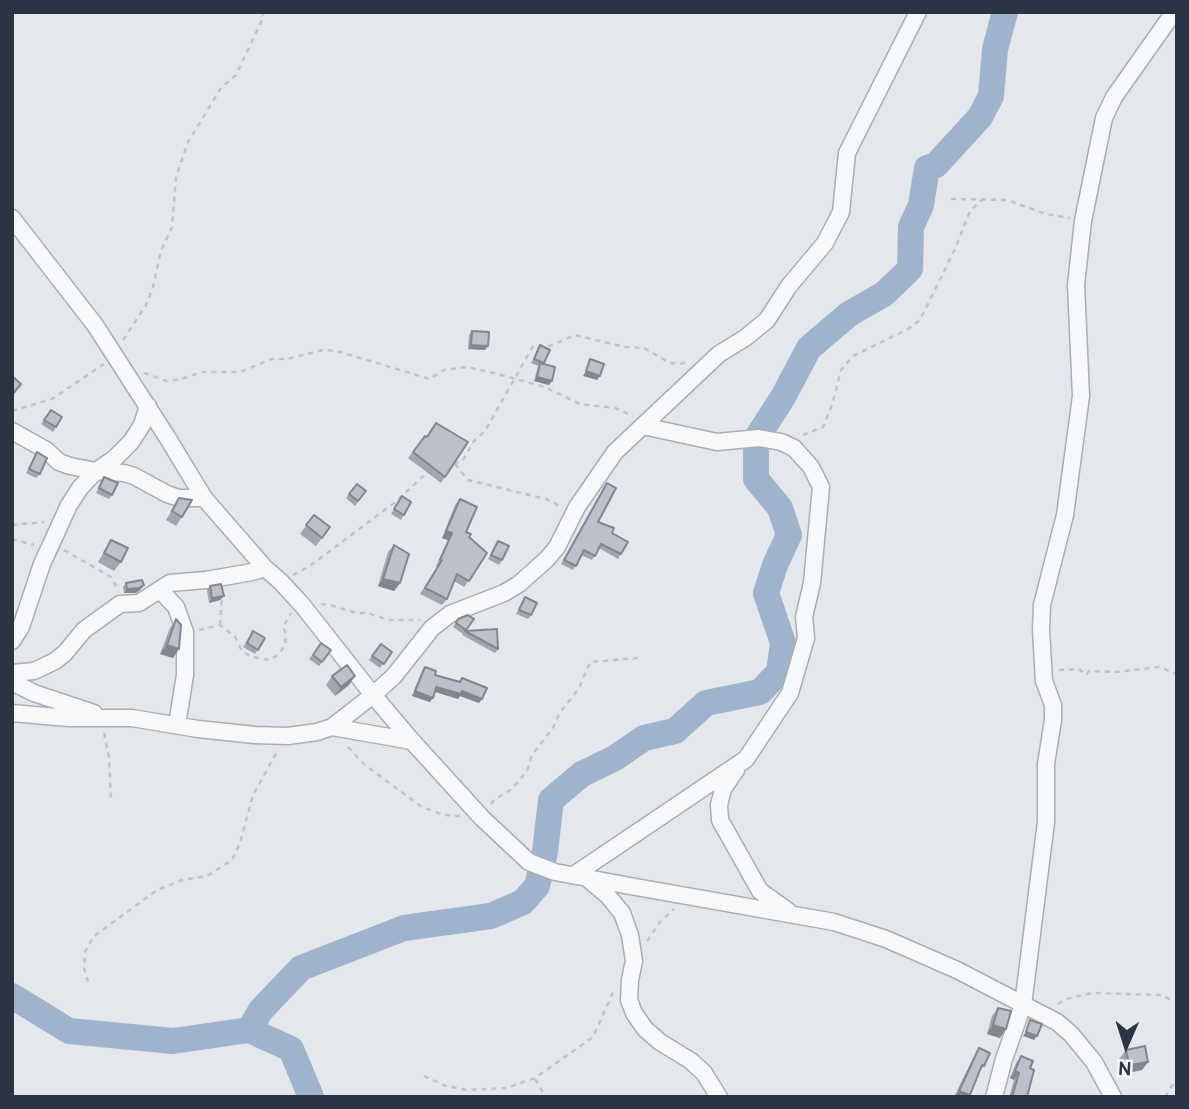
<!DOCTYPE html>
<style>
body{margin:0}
#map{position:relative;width:1189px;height:1109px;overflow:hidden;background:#e4e7ec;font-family:Overpass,sans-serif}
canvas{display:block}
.frame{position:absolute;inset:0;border:14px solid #2b3445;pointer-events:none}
.north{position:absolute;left:1091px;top:1011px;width:70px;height:70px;-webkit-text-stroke:5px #f4f6f9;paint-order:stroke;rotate:183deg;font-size:19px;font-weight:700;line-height:28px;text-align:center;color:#2b3445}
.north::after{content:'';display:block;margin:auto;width:24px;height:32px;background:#2b3445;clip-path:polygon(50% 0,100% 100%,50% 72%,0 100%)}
</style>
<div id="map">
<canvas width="1189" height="1109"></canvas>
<div class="frame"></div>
<div class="north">N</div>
</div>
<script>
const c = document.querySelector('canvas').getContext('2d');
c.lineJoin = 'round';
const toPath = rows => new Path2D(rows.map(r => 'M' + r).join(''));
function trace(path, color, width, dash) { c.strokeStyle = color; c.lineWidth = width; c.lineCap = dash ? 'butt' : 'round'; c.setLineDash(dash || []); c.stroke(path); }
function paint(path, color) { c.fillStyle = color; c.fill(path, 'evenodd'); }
trace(toPath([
 [12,996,69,1031,173,1041,249,1030,291,1049,311,1097],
 [249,1030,261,1010,301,968,404,928,491,916,523,902,537,886,545,852,551,800,582,774,615,758,644,738,675,731,706,703,760,692,779,672,783,643,766,593,775,565,789,535,780,508,756,479,756,439,783,397,809,348,849,314,884,294,910,269,911,227,921,205,927,168,936,165,980,117,991,96,995,49,1005,12]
]), '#9fb4cc', 26);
const minor = toPath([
 [12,218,95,325,167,437,204,498,265,568,281,582,303,606,373,695,412,741,482,818,529,862,555,872,630,886,834,922,886,939,957,970,1057,1022,1071,1034,1094,1062,1113,1097],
 [12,431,46,450,59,462,70,466,96,471,124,473,134,476,167,494,179,498,204,498],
 [160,590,176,607,185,632,185,675,177,725],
 [12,641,21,627,42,564,69,505,80,488,96,471,115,458,131,442,142,425,148,406],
 [12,673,34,671,55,661,65,653,84,630,120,604,139,603,170,583,206,580,252,572,265,568],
 [12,682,34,693,94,713],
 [12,713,69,718,132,718,198,729,255,735,288,736,317,732,332,727,373,695,394,676,432,628,450,614,504,593,519,584,547,559,557,547,577,507,615,452,719,354,745,338,767,320,789,286,825,243,841,212,847,153,918,12],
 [332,727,412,741],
 [736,770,723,789,719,805,720,820,760,891,788,911],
 [574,875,746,759,790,693,806,638,804,617,812,583,821,487,811,467,794,448,781,442,759,438,717,442,643,426],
 [588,879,608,896,622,913,630,935,634,961,630,980,629,1000,634,1013,645,1029,660,1042,691,1061,704,1073,719,1097],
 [994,1097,1004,1059,1023,1005,1046,822,1046,764,1053,720,1053,705,1044,681,1041,630,1042,605,1065,515,1081,396,1076,285,1083,221,1104,118,1114,97,1174,12]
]);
trace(minor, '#a9aeb7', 19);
trace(toPath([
 [951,199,1007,200,1046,214,1070,218],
 [123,340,146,305,153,287,161,251,172,227,176,177,188,142,221,88,236,75,262,20,263,12],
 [144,373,167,381,181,379,202,372,240,372,272,359,287,359,323,350,337,351,430,379,444,370,467,367,490,372,545,387,580,404,615,408,633,416],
 [12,411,52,399,104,364],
 [803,435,823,427,832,405,841,370,853,356,908,329,920,320,955,249,970,211,984,198],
 [454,463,462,462,474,441,485,431,533,346,547,347,575,335,625,347,644,348,670,363,680,364,687,362],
 [455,464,468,480,546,499,555,503,561,509],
 [12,525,44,522],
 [12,539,34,545],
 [64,550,111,577,119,591],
 [293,575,310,566,394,503,429,471],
 [321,604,330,605,356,613,368,613,388,620,420,620],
 [220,625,222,597],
 [199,630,220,625,235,637,242,651,252,657,270,660,279,654,285,645,286,634,283,627,291,613],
 [1059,670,1079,669,1086,675,1089,671,1116,672,1159,667,1177,674],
 [104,733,109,757,111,799],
 [348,747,365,765,422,807,444,815,461,816],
 [491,804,494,800,512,789,527,771,532,755,553,728,559,714,579,688,590,662,638,658],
 [647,941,660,922,674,909],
 [88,982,84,968,85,952,93,937,157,890,182,880,207,876,232,860,240,843,253,795,278,750],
 [1058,1004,1066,999,1092,993,1160,995,1177,1002],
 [424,1076,446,1086,467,1090,506,1088,535,1078,593,1037,614,990],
 [535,1079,546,1097],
 [1165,1097,1177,1078]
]), '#c2c5cb', 2.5, [5, 5]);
trace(minor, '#f7f8fa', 16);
paint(toPath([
 [472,331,485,350,468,349,469,335],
 [540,345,544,364,552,381,549,385,534,381,538,366,531,363],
 [51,410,62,417,53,432,41,424],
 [425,436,468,442,441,483,408,458],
 [37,452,40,474,36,478,26,473],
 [104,477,112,495,109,499,96,493],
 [607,483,598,522,612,533,621,554,618,559,599,548,592,560,581,555,573,570,561,564],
 [366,491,355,506,346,498,349,494],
 [402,496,411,502,401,520,391,514],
 [179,498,182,517,176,526,166,520],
 [460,499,466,532,469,537,487,553,464,587,454,581,447,599,442,605,420,594,437,567,436,566,448,540,442,538,455,505],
 [314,515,330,527,316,546,300,534],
 [111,540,121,562,114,571,98,562],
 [498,541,502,560,499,565,488,559],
 [394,545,400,583,394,591,378,586,388,552],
 [126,583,144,585,140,590,136,593,124,593,123,587],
 [210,586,224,596,220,600,209,603,207,590],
 [525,597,531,615,528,619,516,614],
 [176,619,179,649,173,658,160,654,170,628],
 [458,619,474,619,465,631,498,649,495,653,462,635,464,633,463,634,453,627],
 [253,631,265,638,255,654,243,647],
 [321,643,331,650,319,666,309,659],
 [381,644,392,652,380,668,369,660],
 [425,667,435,675,459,682,462,678,482,699,479,703,460,696,458,699,435,692,430,702,412,696,422,671],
 [332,676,349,685,335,696,326,685],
 [998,1008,1000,1038,987,1034,992,1016],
 [979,1048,984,1066,955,1095,976,1052],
 [1126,1050,1148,1062,1142,1070,1122,1074,1119,1059],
 [1021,1056,1030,1068,1027,1097,1009,1097,1014,1080,1010,1078,1016,1063]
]), '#a1a5ae');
paint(toPath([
 [471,345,488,346,485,350,468,349],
 [586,371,600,376,597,380,583,376],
 [537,377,552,381,549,385,534,381],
 [446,531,452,533,448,540,442,538],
 [383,579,400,583,394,591,378,586],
 [144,585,140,590,136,593,124,593,127,589],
 [224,596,220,600,209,603,212,598],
 [167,645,179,649,173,658,160,654],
 [355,676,349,685,335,696,341,687],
 [436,687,462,691,482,699,479,703,460,696,458,699,433,691],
 [415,691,433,698,430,702,412,696],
 [993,1025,1006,1029,1000,1038,987,1034],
 [1026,1032,1037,1036,1034,1040,1023,1036],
 [1148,1062,1142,1070,1122,1074,1129,1065],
 [1015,1071,1019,1073,1014,1080,1010,1078],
 [959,1091,970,1095,969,1097,959,1097,955,1095]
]), '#83868d');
const building = toPath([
 [472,331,489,332,488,346,471,345,472,331],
 [540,345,550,350,544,363,534,359,540,345],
 [590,359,604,364,600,376,586,371,590,359],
 [540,363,555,367,552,381,537,377,540,363],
 [12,376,21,384,12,395,12,376],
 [51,410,62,417,56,427,44,420,51,410],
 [436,423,468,442,445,477,413,452,425,436,427,437,436,423],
 [37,452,47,458,40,474,29,469,37,452],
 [104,477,118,483,112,495,99,488,104,477],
 [607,483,616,488,598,522,614,528,612,533,628,542,621,554,601,544,595,556,584,550,576,566,564,560,607,483],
 [357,484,366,491,358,501,349,494,357,484],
 [402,496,411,502,404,515,394,509,402,496],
 [179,498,192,500,182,517,172,511,179,498],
 [460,499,477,507,466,532,471,534,469,537,487,553,469,581,457,574,447,599,425,588,442,560,440,560,452,533,446,531,460,499],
 [314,515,330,527,322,538,306,525,314,515],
 [111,540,128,548,121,562,104,553,111,540],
 [498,541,509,546,502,560,491,555,498,541],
 [394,545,409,554,400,583,383,579,394,545],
 [142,580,144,585,139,588,127,589,126,583,142,580],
 [221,584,224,596,212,598,210,586,221,584],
 [525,597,537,603,531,615,519,610,525,597],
 [468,615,474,619,466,630,456,623,458,619,468,615],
 [176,619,181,625,179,649,167,645,176,619],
 [497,629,498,649,465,631,497,629],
 [253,631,265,638,258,650,247,643,253,631],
 [321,643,331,650,322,662,313,655,321,643],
 [381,644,392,652,384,664,372,656,381,644],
 [347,665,355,676,341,687,332,676,347,665],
 [425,667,436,671,435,675,460,682,462,678,487,688,482,699,462,691,461,694,436,687,433,698,415,691,425,667],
 [998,1008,1011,1011,1006,1029,993,1025,998,1008],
 [1030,1020,1042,1024,1037,1036,1026,1032,1030,1020],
 [1145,1046,1148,1062,1129,1065,1126,1050,1145,1046],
 [979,1048,990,1053,984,1066,982,1065,970,1095,959,1091,979,1048],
 [1021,1056,1033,1061,1030,1068,1034,1070,1027,1097,1012,1097,1019,1073,1015,1071,1021,1056]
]);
paint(building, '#bbc0ca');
trace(building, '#83868d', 2);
</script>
